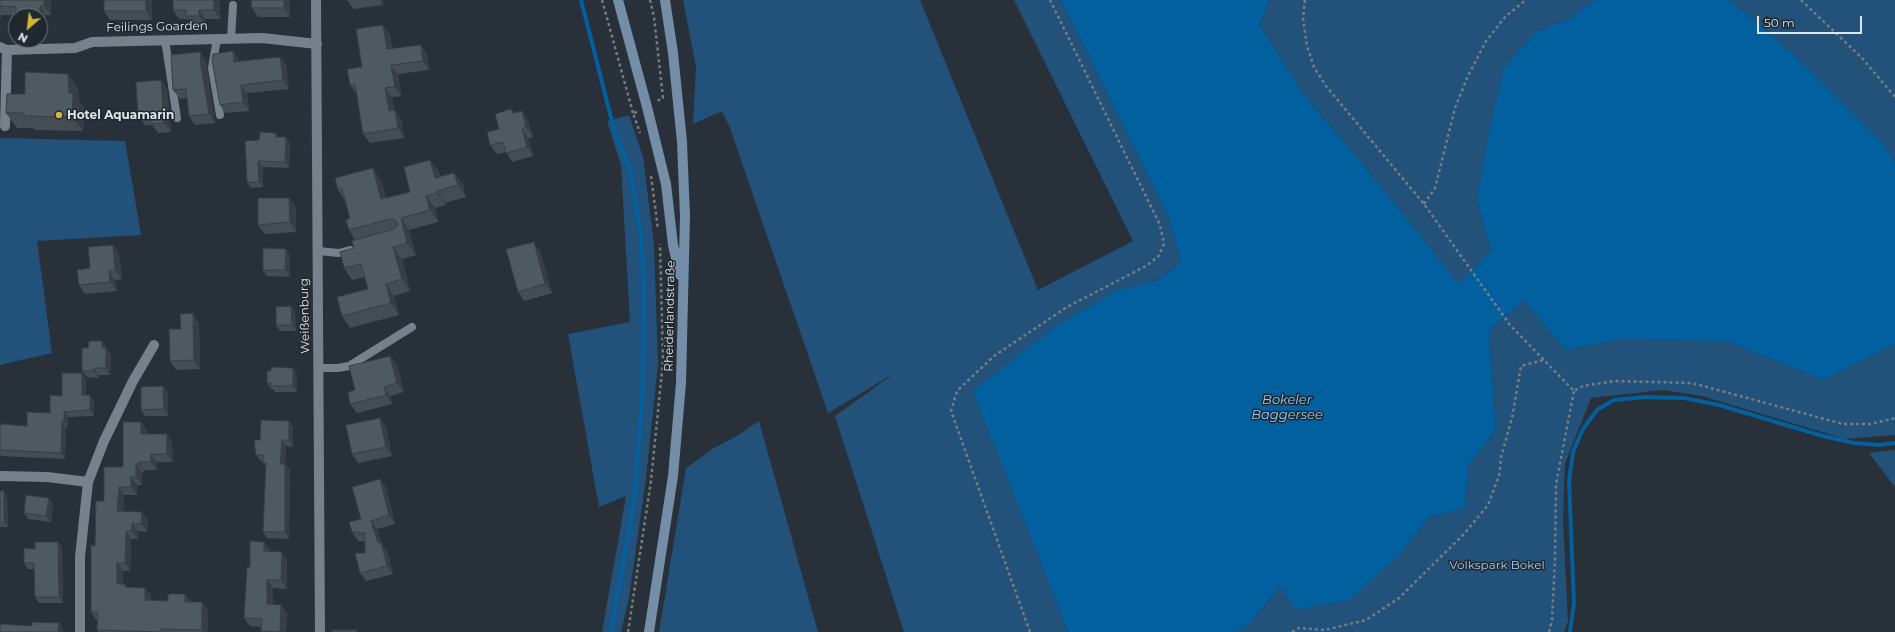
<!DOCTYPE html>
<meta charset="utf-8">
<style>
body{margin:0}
#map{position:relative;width:1895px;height:632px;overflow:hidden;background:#283139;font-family:Montserrat,sans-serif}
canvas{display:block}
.north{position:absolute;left:8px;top:8px;width:40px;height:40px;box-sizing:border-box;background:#1f272f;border:1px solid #6c737a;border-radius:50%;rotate:208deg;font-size:11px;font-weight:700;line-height:16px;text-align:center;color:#dfe5ea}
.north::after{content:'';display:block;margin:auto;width:14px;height:18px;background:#d2b736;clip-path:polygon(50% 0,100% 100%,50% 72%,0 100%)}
.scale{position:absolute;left:1757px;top:16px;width:105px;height:18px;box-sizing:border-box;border:2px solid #dfe5ea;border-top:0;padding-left:5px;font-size:12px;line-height:14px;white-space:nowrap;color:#dfe5ea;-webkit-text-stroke:3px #1f272f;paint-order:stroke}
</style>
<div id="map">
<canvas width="1895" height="632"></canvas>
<div class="north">N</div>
<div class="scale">50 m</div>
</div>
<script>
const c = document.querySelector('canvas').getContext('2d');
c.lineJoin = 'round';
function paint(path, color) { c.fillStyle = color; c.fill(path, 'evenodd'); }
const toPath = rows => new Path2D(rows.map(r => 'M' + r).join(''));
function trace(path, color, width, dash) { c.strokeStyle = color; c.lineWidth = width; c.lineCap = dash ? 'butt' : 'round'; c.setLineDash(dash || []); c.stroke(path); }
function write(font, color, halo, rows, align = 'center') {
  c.font = font + ' Montserrat,sans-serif'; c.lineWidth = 3; c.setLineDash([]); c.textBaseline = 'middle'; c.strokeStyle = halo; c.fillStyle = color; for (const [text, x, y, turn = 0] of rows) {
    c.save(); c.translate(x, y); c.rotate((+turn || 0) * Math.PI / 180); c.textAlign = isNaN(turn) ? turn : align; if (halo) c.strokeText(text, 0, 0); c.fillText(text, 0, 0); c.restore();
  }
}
paint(toPath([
 [683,0,920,0,1038,290,1133,241,1014,0,1061,0,1167,213,1181,261,1161,279,1118,290,1059,607,1067,632,904,632,835,416,895,373,828,413,730,128,722,111,693,124,696,67],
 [1269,0,1594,0,1568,19,1537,31,1477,201,1491,251,1459,285,1366,168,1302,92,1260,25],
 [1730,0,1895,0,1895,163,1887,147,1802,62],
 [629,115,643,157,654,245,658,364,646,478,629,598,621,632,602,632,626,496,599,507,568,334,630,322,621,165,607,121],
 [0,138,125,141,141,235,37,241,52,353,0,365],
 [1524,301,1566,349,1617,340,1726,341,1823,380,1895,344,1895,435,1845,439,1702,396,1663,390,1591,398,1565,464,1563,519,1568,621,1564,632,1236,632,1249,625,1280,587,1403,551,1428,518,1465,507,1468,466,1496,430,1489,330],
 [759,421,818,632,659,632,686,468,714,448,737,436],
 [1894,450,1895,452,1895,487,1869,453]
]), '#225179');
paint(toPath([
 [1061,0,1269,0,1260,25,1302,92,1366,168,1459,284,1491,251,1477,201,1487,143,1504,68,1537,31,1568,19,1594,0,1730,0,1802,62,1887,147,1895,163,1895,344,1823,380,1726,341,1617,340,1566,350,1524,301,1489,330,1496,430,1468,466,1465,508,1428,518,1403,551,1350,600,1296,609,1280,587,1249,625,1236,632,1067,632,1059,607,973,391,1055,327,1118,290,1161,279,1181,261,1167,213]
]), '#01609d');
trace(toPath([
 [581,0,614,129,631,173,641,235,644,293,642,404,634,501,611,632],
 [1570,632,1574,603,1569,481,1573,452,1583,429,1597,410,1614,400,1645,397,1684,398,1719,405,1823,436,1854,443,1879,445,1895,443]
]), '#01609d', 4);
trace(toPath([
 [602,0,633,113],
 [650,0,654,17,663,98,657,101],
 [1305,0,1303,18,1307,46,1314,67,1326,86,1424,204,1510,325,1574,391,1583,386,1614,381,1692,383,1843,424,1871,424,1895,418],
 [1801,0,1862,58,1895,97],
 [637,112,633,113,640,133],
 [651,176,658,229],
 [1424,204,1435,188,1455,108,1468,76,1486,41,1506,16,1526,0],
 [628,632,651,481,663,361,660,244],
 [1030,632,951,411,957,391,994,356,1067,307,1146,266,1158,257,1164,244,1160,225,1050,0],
 [1292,632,1299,628,1325,630,1366,620,1399,598,1464,534,1488,505,1499,476,1501,457,1512,418,1521,366,1544,360],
 [1549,632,1552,620,1555,560,1556,484,1574,391]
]), '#757d84', 2.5, [3, 3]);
trace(toPath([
 [217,39,212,68,220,115],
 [231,39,233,5],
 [165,40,177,118],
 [318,251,339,253,350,250],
 [319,368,338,368,349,366,412,327]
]), '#76818b', 8);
trace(toPath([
 [316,0,320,632],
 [0,47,7,50,75,48,92,42,262,38,317,44],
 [5,126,7,50],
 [0,476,47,477,88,482],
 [80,632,80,557,88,482,104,441,133,381,154,345]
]), '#76818b', 10);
trace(toPath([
 [618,0,647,107,666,184,673,245,680,275],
 [649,632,673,476,681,383,685,216,682,142,673,53,665,0]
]), '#738ea6', 10);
paint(toPath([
 [0,0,51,0,51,15,46,15,46,30,40,30,40,16,1,15,1,18,0,18],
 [152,0,152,20,110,20,104,11],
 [173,0,220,0,220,19,205,19,205,25,192,25,188,19,179,19,173,10],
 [290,0,290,17,258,17,252,8],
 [347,0,383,0,383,5,353,9],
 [390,34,392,49,421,45,427,54,429,70,398,74,401,96,392,97,394,110,395,110,401,119,404,138,370,143,363,134,357,94,350,85,362,67],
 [233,51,238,59,239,61,280,57,286,65,289,89,247,93,249,111,225,113,220,105],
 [207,63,207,69,215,123,195,125,189,116,187,98,180,99,173,90],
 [68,74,78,89,79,100,84,108,83,131,35,130,33,128,17,128,6,113,25,94],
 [161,80,167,89,171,132,158,133,152,125,145,125,138,116],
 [511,109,514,113,522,111,528,120,533,137,528,138,533,156,512,162,506,152,497,154,490,145],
 [276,133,278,137,290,143,289,168,263,167,263,187,251,188,247,182,259,140],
 [430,160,439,172,440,176,454,173,463,184,466,197,445,203,446,205,435,208,438,222,409,230,416,255,402,259,410,291,394,296,399,315,350,328,342,316,368,289,365,277,352,280,344,268,354,248,355,240,349,230,350,218,345,201,338,190,381,180,386,198,410,192],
 [296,207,296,232,265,234,258,225],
 [540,251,552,293,524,301,518,292],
 [119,254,122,279,115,280,117,291,85,294,79,285,90,268],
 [290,255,290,277,267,276,263,270],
 [295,312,296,331,280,331,276,325],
 [199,323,200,369,176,370,170,361],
 [106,347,106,348,111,354,110,375,98,375,99,378,87,377,82,371],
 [390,356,397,365,404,392,390,396,392,404,357,413,350,404],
 [293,368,297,374,297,392,275,392,273,389,271,389,267,383,271,371],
 [86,379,86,395,94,400,94,416,68,417,68,427,66,427,65,459,1,456,0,454,0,424,27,426,50,413,62,396],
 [163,386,168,393,168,416,145,416,141,410],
 [289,421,293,427,293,447,286,446,285,464,290,470,289,539,267,538,263,532,266,467,263,463,263,461,261,461,256,455,260,440],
 [141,422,147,430,147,434,172,442,173,462,157,462,157,470,145,470,145,472,142,472,142,485,137,485,137,495,124,495,123,511,148,520,147,532,138,531,138,539,131,539,130,571,123,571,123,584,125,584,127,587,145,588,151,596,150,600,168,601,185,594,191,602,202,602,208,610,208,632,99,632,97,630,98,620,96,620,91,612,95,546,104,501,123,467],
 [386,427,392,456,358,463,352,454],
 [380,479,386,487,395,524,377,529,381,543,387,551,393,574,366,581,360,573,365,553,365,541,358,541,352,532,361,519],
 [0,491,7,496,8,527,0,527],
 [53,504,51,522,28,519,24,513],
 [58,542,62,548,63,603,39,603,35,597,34,569,28,569,24,563,35,549],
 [264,542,270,550,270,551,287,560,287,589,273,588,273,604,287,613,286,632,262,632,261,631,261,627,250,626,244,618,250,567]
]), '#444d54');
paint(toPath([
 [44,0,51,0,51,15,44,6],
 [146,0,152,0,152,20,146,11],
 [214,0,220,0,220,19,214,10],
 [284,0,290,0,290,17,284,8],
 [380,0,383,0,383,5],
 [40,6,46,15,46,30,40,22],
 [199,10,205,19,205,25,199,16],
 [383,25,390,34,393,58,387,49],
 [421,45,427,54,429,70,423,61],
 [233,51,238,59,240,70,234,62],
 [201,54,207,63,207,69,215,123,209,114,200,60],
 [280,57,286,65,289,89,283,80],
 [391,65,398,74,401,96,395,87],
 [68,74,78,89,79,100,84,108,83,131,72,117,69,93],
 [161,80,167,89,171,132,164,123],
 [241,85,247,93,249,111,243,102],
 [385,88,392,97,395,120,389,111],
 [395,110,401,119,404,138,398,128],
 [522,111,528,120,533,137,526,127],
 [522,129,528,138,533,156,527,147],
 [286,137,290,143,289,168,285,162],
 [430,160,439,172,443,190,435,178],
 [258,161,263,167,263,187,259,182],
 [373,168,381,180,390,211,381,199],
 [454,173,463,184,466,197,458,185],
 [437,191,445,203,446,205,437,193],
 [426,196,435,208,438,222,430,210],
 [289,198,296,207,296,232,290,222],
 [401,218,409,230,416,255,407,243],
 [534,242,540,251,552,293,545,284],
 [113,245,119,254,122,279,115,270],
 [393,247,402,259,410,291,402,279],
 [286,249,290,255,290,277,285,270],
 [109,271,115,280,117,291,110,282],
 [386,284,394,296,399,315,391,303],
 [291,306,295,312,296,331,292,325],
 [193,313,199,323,200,369,194,360],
 [102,341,111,354,110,375,106,368,102,348],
 [390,356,397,365,404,392,397,383],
 [94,368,98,375,99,378,94,371],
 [293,368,297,374,297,392,293,386],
 [82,373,86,379,86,400,82,395],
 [163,386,168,393,168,416,164,409],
 [384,387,390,396,392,404,386,395],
 [90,395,94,400,94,416,90,410],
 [64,412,68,417,68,427,64,422],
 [380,418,386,427,392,456,386,447],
 [289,421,293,427,293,447,289,440],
 [62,422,66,427,65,459,61,453],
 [141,422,147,430,147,442,141,434],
 [167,434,172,442,173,462,167,454],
 [282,440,286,446,284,470,280,464],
 [151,454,157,462,157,470,151,462],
 [139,462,145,470,145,472,139,464],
 [136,464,142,472,142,485,136,477],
 [285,464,290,470,289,539,285,532],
 [131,477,137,485,137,495,131,487],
 [380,479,386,487,395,524,389,515],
 [119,487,124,495,123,519,117,511],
 [4,491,7,496,8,527,4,522],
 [49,498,53,504,51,522,46,516],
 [142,512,148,520,147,532,141,524],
 [371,521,377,529,384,552,378,543],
 [132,523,138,531,138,539,132,531],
 [126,531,131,539,130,571,125,563],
 [58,542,62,548,63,603,59,597],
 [264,542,270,550,270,559,264,551],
 [381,542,387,551,393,574,387,566],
 [282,552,287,560,287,589,281,580],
 [117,563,123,571,123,592,117,584],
 [267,580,273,588,273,612,267,604],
 [145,588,151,596,150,608,145,600],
 [185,594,191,602,185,602],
 [202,602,208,610,208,632,203,632,202,630],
 [281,605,287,613,286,632,280,632],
 [59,623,63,629,63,632,58,632]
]), '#373e45');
const building = toPath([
 [0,0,44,0,44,6,40,6,40,16,16,16,16,7,0,6,0,0],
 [104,0,146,0,146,11,104,11,104,0],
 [173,0,214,0,214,10,199,10,199,16,186,16,186,10,173,10,173,0],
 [251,0,284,0,284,8,252,8,251,0],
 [383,25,387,49,421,45,423,61,391,65,395,87,385,88,389,111,395,110,398,128,363,134,355,84,350,85,347,69,362,67,356,29,383,25],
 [233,51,234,62,280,57,283,80,241,85,243,102,220,105,212,60,213,54,233,51],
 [200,52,201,54,200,60,209,114,189,116,186,89,173,90,171,55,200,52],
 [25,72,68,74,69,93,73,93,72,117,24,116,24,113,6,113,7,94,25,94,25,72],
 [161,80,164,123,152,124,151,115,138,116,136,82,161,80],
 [511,109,513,113,522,111,526,127,522,129,527,147,506,153,503,142,490,145,487,132,499,129,495,114,511,109],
 [260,132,276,133,275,137,286,137,285,162,258,161,259,182,247,182,245,141,259,140,260,132],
 [430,160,435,178,454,173,458,185,437,191,437,193,426,196,430,210,401,218,407,243,393,247,402,279,386,284,391,303,342,316,337,297,368,289,361,264,344,268,340,252,354,248,352,241,394,229,397,226,397,222,393,219,390,219,349,230,346,220,350,218,342,189,338,190,335,178,373,168,381,199,410,192,404,167,430,160],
 [258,198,289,198,290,222,258,225,258,198],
 [534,242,545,284,518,292,506,249,534,242],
 [113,245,115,270,109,271,110,282,79,285,77,270,90,268,88,247,113,245],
 [263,248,286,249,285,270,263,270,263,248],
 [291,306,292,325,276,325,276,307,291,306],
 [193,313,194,360,170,361,169,329,181,329,180,314,193,313],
 [89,341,102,341,102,348,106,348,106,368,94,368,94,371,82,371,82,348,88,348,89,341],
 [390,356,397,383,384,387,386,395,350,404,348,392,355,390,349,366,390,356],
 [271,367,293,368,293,386,271,386,271,383,267,383,267,371,271,371,271,367],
 [62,373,82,373,82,395,90,395,90,410,64,412,64,422,62,422,61,453,0,450,0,424,27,426,27,412,50,413,50,395,62,396,62,373],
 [163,386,164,409,141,410,141,387,163,386],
 [380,418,386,447,352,454,346,425,380,418],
 [261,420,289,421,289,440,282,440,280,464,285,464,285,532,263,532,266,463,263,463,263,455,256,455,254,440,260,440,261,420],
 [123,422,141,422,141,434,167,434,167,454,151,454,151,462,139,462,139,464,136,464,136,477,131,477,131,487,119,487,117,511,142,512,141,524,132,523,132,531,126,531,125,563,117,563,117,584,125,584,125,587,145,588,145,600,168,601,168,594,185,594,185,602,202,602,202,630,161,629,161,632,97,630,98,612,91,612,91,545,95,546,96,501,104,501,104,467,123,467,123,422],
 [380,479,389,515,371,521,378,543,381,542,387,566,360,573,355,553,365,553,365,533,352,532,349,522,361,519,352,487,380,479],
 [0,491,4,491,4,522,0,522,0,491],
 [26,495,49,498,46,516,24,513,26,495],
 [250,541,264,542,264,551,282,552,281,580,267,580,267,604,281,605,280,632,261,631,262,619,244,618,247,567,250,567,250,541],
 [35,542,58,542,59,597,35,597,34,563,24,563,24,548,35,549,35,542],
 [32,622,59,623,58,632,0,632,0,624,32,626,32,622],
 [332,630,357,630,357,632,332,632,332,630]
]);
paint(building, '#4f5962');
trace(building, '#373e45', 1);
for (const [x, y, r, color] of [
 [59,115,4,"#d2b736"]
]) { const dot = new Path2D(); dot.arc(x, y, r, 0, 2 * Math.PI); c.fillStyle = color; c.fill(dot); trace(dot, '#1f272f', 1.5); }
write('12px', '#dfe5ea', '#1f272f', [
 ["Feilings Goarden",157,27,-1],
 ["Weißenburg",305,316,-91],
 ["Rheiderlandstraße",670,316,-89]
]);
write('bold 12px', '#dfe5ea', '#1f272f', [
 ["Hotel Aquamarin",67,115]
], 'left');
write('12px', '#a9cdef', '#1f272f', [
 ["Volkspark Bokel",1497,565]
]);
write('italic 13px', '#93cbfe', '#1f272f', [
 ["Bokeler",1287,400],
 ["Baggersee",1287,415]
]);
</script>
